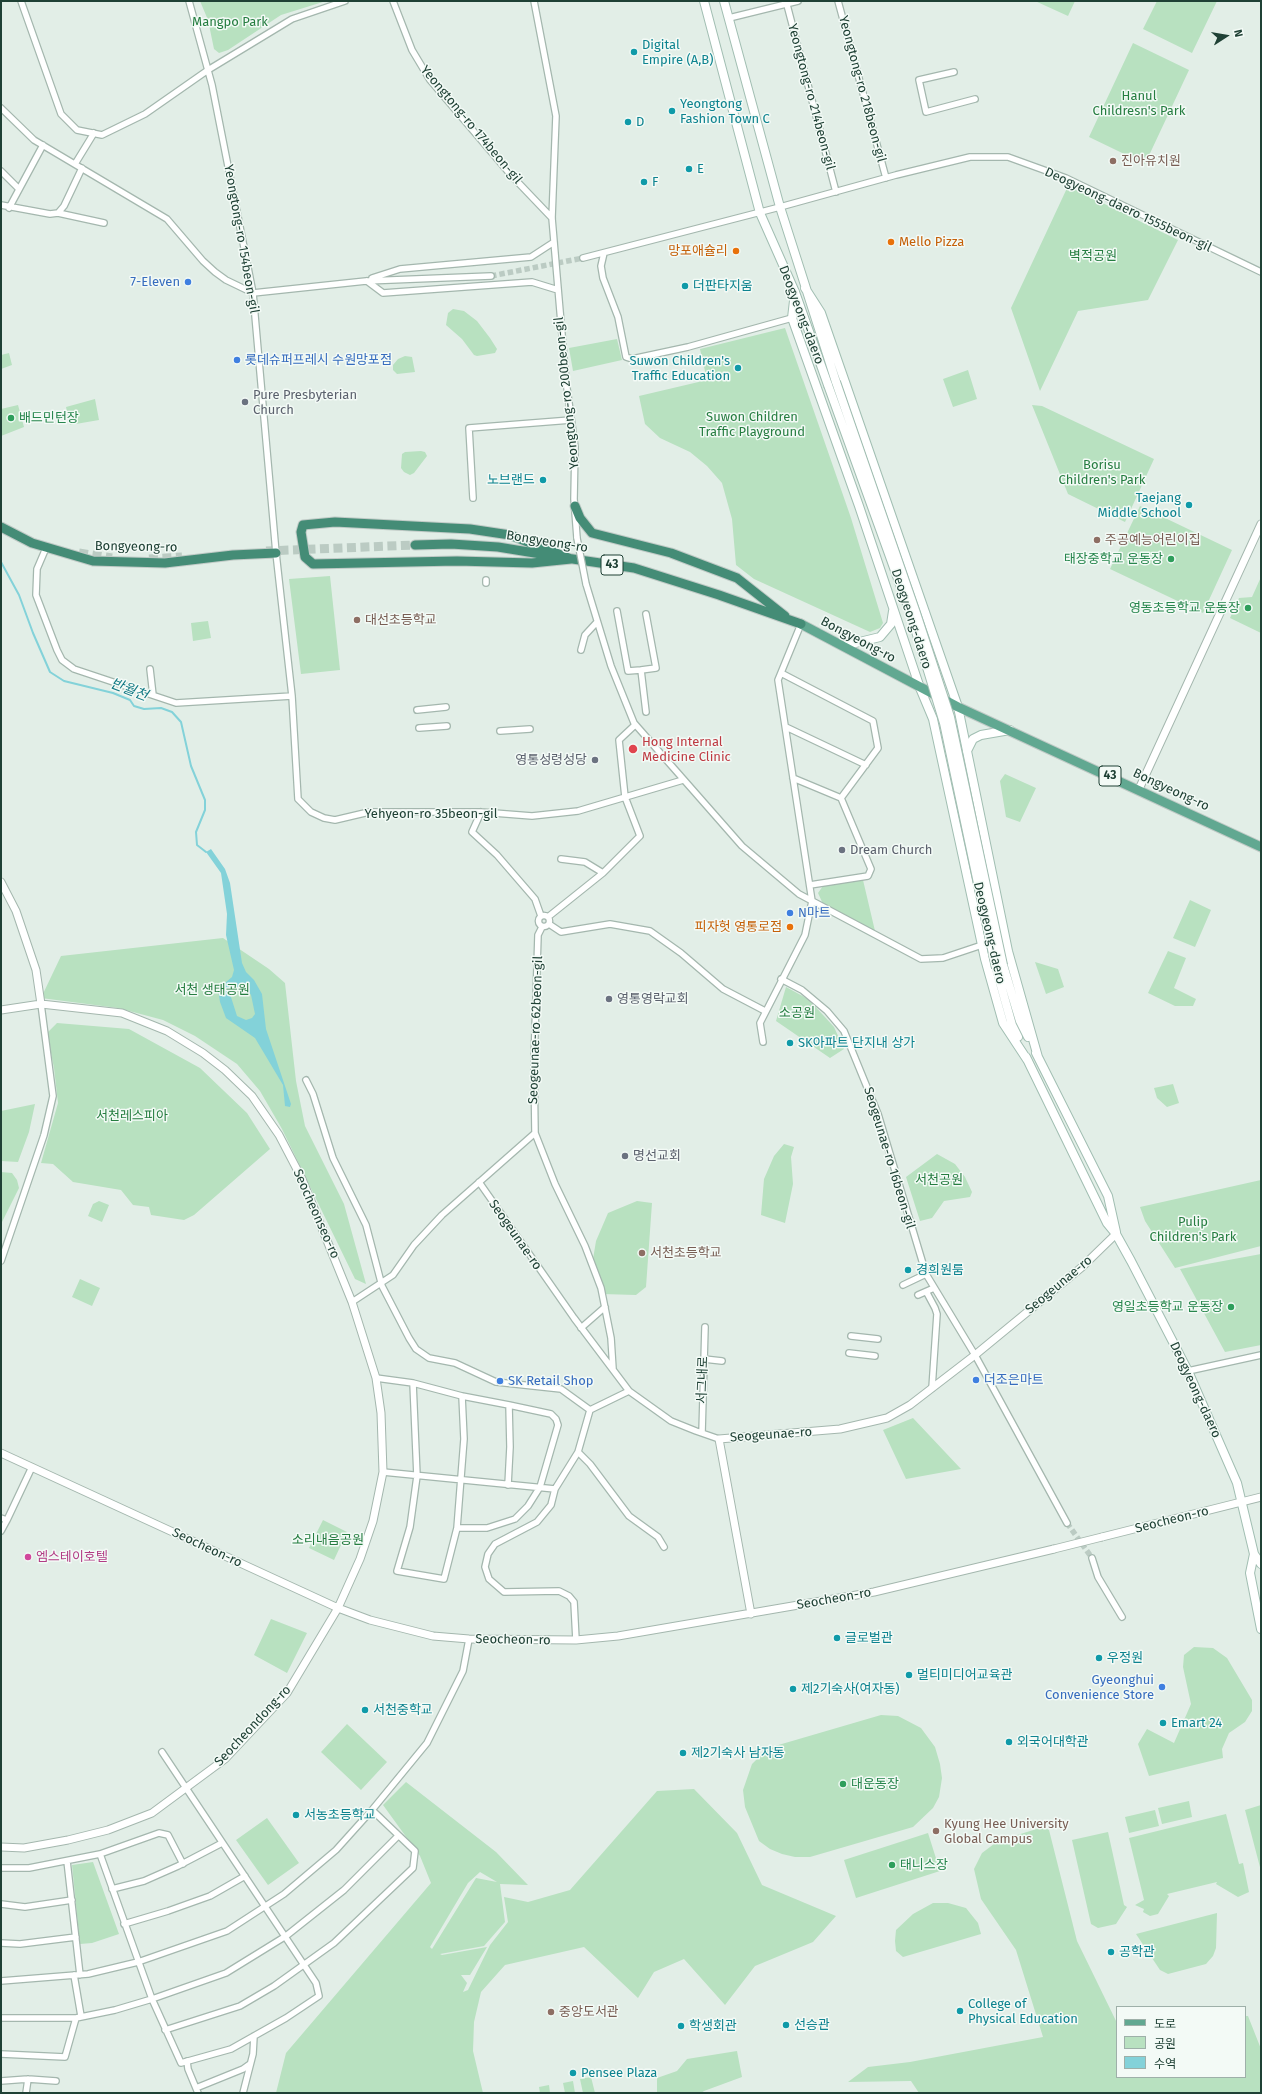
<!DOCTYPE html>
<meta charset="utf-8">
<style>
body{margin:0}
#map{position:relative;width:1262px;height:2094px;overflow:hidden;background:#e2eee7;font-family:"Fira Sans","Noto Sans KR",sans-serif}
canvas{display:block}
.frame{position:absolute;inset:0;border:2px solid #1f4135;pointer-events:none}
.legend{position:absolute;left:1116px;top:2006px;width:130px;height:72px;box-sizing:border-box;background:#f3faf6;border:1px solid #9eb0a9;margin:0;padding:5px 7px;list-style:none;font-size:12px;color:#1f4135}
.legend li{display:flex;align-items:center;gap:8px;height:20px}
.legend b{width:20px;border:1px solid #9eb0a9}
.north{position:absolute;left:1206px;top:16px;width:40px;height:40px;-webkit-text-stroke:3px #f3faf6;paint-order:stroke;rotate:78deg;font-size:11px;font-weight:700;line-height:16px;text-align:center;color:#1f4135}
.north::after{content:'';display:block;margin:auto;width:14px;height:18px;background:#1f4135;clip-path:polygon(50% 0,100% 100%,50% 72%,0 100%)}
</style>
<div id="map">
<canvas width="1262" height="2094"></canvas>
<div class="frame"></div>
<ul class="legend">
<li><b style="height:5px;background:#61a891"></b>도로</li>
<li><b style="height:11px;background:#b8e1c0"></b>공원</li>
<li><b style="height:11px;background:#83d2d9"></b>수역</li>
</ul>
<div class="north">N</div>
</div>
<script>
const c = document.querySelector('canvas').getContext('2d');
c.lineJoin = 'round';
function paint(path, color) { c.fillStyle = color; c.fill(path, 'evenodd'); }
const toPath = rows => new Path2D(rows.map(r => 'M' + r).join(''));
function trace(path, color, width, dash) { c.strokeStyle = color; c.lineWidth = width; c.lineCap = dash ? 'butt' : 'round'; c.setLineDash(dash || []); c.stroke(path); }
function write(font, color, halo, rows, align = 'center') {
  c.font = font + ' "Fira Sans","Noto Sans KR",sans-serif'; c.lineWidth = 3; c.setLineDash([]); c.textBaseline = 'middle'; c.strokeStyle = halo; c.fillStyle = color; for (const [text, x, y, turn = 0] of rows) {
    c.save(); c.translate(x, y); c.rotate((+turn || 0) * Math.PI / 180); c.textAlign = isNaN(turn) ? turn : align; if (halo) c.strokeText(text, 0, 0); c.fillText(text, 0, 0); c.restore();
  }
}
paint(toPath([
 [200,1,326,1,281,15,228,50,219,53,214,49,208,20],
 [1035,1,1075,1,1068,16],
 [1157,1,1217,1,1192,53,1143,29],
 [1133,43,1189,70,1145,164,1089,137],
 [1068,186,1178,240,1148,300,1078,311,1040,391,1011,308],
 [453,309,464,311,477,321,490,338,497,349,495,353,477,356,474,355,462,339,446,325,448,313],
 [785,328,851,518,883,623,880,628,870,632,754,579,736,565,732,519,722,483,707,466,690,452,660,438,645,424,639,396,707,380,700,349],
 [617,339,622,360,573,371,569,348],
 [9,353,12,365,1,369,1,355],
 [405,356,412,357,415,372,397,374,393,370,393,365,398,359],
 [968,370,977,399,953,407,943,379],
 [95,399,99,420,70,425,66,407],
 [18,405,24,427,1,436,1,409],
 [1032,405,1042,406,1154,459,1125,522,1068,494],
 [421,451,425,452,427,456,414,473,410,475,404,472,401,468,402,454,405,452],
 [1140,506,1232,550,1203,613,1110,569],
 [330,576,340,670,301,674,289,579],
 [1261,577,1261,633,1230,618,1239,598,1252,597],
 [208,621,211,638,193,641,191,623],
 [1005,774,1036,788,1020,822,1006,817,1000,781],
 [863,880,875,931,823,904,818,893,823,886,820,883,830,885],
 [1190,900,1211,910,1195,947,1173,938],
 [223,938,269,969,285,983,296,1081,305,1126,344,1204,366,1284,355,1279,282,1129,260,1091,237,1064,195,1036,163,1020,118,1008,41,998,61,956],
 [1168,951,1186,958,1174,988,1196,999,1193,1006,1175,1006,1148,993],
 [1035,962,1058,969,1064,987,1046,994],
 [786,987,808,999,824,1016,834,1027,844,1049,830,1058,776,1021],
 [57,1023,129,1029,200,1068,247,1113,270,1149,194,1215,184,1220,151,1215,149,1207,133,1205,121,1190,73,1182,53,1164,41,1163,58,1103,54,1068,47,1033],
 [1173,1084,1179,1103,1167,1107,1157,1098,1154,1088],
 [35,1104,29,1132,18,1162,1,1161,1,1111],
 [784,1144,794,1147,791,1157,793,1184,785,1223,761,1215,764,1179,774,1156],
 [937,1154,955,1164,965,1177,972,1192,970,1197,944,1201,932,1218,920,1221,906,1177],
 [1,1172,12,1173,17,1180,19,1188,1,1224],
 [1261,1180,1261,1246,1175,1268,1145,1221,1140,1207],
 [99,1201,109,1205,102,1222,88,1216,93,1204],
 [637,1201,652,1203,646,1287,636,1295,602,1294,592,1265,596,1241,608,1213],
 [1261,1254,1261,1345,1225,1352,1180,1269],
 [80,1279,100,1288,92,1306,72,1297],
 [913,1418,961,1469,906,1479,883,1430],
 [323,1520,347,1532,334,1560,309,1548],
 [271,1619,307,1633,287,1673,254,1655],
 [1194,1647,1213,1648,1227,1658,1252,1700,1252,1711,1245,1722,1229,1733,1222,1749,1223,1758,1149,1776,1138,1744,1147,1729,1174,1743,1191,1704,1183,1667,1184,1655],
 [881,1715,898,1716,921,1728,935,1747,940,1764,942,1778,939,1797,933,1808,913,1827,810,1857,795,1857,782,1854,770,1849,759,1841,745,1807,743,1790,752,1764,762,1754,775,1746],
 [347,1724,387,1762,361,1790,321,1752],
 [406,1782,496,1852,528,1885,500,1884,505,1922,484,1946,440,1954,442,1955,487,1947,470,1975,461,1975,467,1983,463,1992,468,1990,490,1945,508,1922,504,1897,528,1902,570,1890,657,1791,694,1789,737,1833,762,1885,836,1916,813,1942,755,1966,725,2005,684,1959,654,1972,638,1998,584,1947,505,1965,481,1992,474,2022,473,2051,483,2093,276,2093,286,2053,431,1883,420,1856,383,1805],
 [480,1872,497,1882,476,1878,432,1949,430,1947,468,1883],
 [1189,1801,1192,1817,1162,1824,1158,1808],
 [1261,1805,1261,1871,1245,1810],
 [1155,1810,1159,1826,1129,1833,1125,1817],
 [1226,1814,1239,1864,1243,1863,1249,1892,1238,1897,1216,1884,1217,1882,1167,1894,1169,1896,1158,1914,1150,1916,1143,1912,1144,1909,1135,1905,1144,1900,1129,1838],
 [267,1818,299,1863,268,1885,236,1840],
 [1043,1827,1049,1830,1077,1941,1117,2023,1117,2077,1245,2077,1245,2016,1248,2016,1261,2049,1261,2093,919,2093,911,2081,848,2082,868,2067,910,2062,1043,2037,1016,1950,981,1899,974,1869,982,1853,998,1841],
 [1108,1832,1124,1905,1127,1907,1116,1924,1098,1928,1091,1924,1072,1840],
 [928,1833,940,1871,856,1898,844,1860],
 [93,1862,119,1934,92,1943,80,1944,72,1865],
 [933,1903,948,1903,966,1908,978,1923,981,1934,903,1957,896,1951,895,1941,896,1930,913,1914],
 [1217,1913,1216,1948,1213,1956,1206,1964,1168,1974,1160,1970,1136,1934],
 [737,2051,742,2077,704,2091,701,2093,657,2093,657,2078,677,2071,687,2059],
 [591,2077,595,2093,583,2093,580,2079],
 [573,2081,575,2093,565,2093,563,2083],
 [549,2085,550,2093,540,2093,539,2087]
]), '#b8e1c0');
paint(toPath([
 [211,849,225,869,230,883,242,963,246,972,254,980,262,994,266,1029,291,1104,290,1107,285,1106,283,1085,255,1038,226,1018,220,1002,218,989,232,977,234,970,226,935,227,914,221,873,206,852],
 [239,987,247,989,251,995,255,1014,252,1018,246,1020,237,1016,230,994,233,989]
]), '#83d2d9');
trace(toPath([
 [1,562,19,595,33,633,50,672,64,681,113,693,130,700,134,706,144,709,161,708,172,712,181,722,191,766,205,800,205,810,196,832,197,845,206,852]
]), '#83d2d9', 2);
trace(toPath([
 [491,276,583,258],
 [1067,1523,1092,1558]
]), '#bbcbc3', 5.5, [5.5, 3]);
trace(toPath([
 [266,551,415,545],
 [79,553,112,558],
 [149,559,182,557]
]), '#bbcbc3', 9, [9, 4.5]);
const minor = toPath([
 [21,1,61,114,77,130,102,135,145,114,208,70,292,19,345,1],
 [189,1,212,85,253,293,276,553,292,696,298,799,311,812,324,818,335,820,369,812,481,812,532,816,578,811,683,780],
 [393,1,412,50,430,80,510,174,552,218],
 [534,1,556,116,552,218,566,381,575,447,574,499,577,538],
 [786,1,836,192],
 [838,1,886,178],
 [729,18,798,1],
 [954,72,919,80,926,112,975,99],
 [1,108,34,140,167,219,203,261,215,272,226,280,253,293,366,281,491,276],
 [75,164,94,133],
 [1,171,19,189],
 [1,205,50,214,58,213,64,206,82,168],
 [9,208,43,145],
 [58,213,104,223],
 [604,253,601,266,603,278,618,317,626,357,632,359,688,347,792,318],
 [583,258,780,207,896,175,970,157,1008,157,1066,178,1261,272],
 [372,278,400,269,531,257,554,242],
 [367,281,383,293,532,282,558,290],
 [473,498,469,428,571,420],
 [46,548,37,569,36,595,57,650,62,660,74,669,176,703,292,696],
 [486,580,486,583],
 [586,584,611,666,634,723,742,846,799,894,921,959,943,958,982,945],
 [617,611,628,671,641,670,646,712],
 [581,650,585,635,597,622],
 [150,669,153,695],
 [641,670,656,668,646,614],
 [781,673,873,721,878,748,841,798],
 [417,710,446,707],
 [786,727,866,765],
 [419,728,447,726],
 [500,731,530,729],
 [793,778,841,798],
 [481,812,472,832,497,855,535,899,541,916],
 [561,859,585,862,603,873],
 [810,885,868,876,871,869,841,798],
 '538.5 921a5.5 5.5 0 1 1 11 0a5.5 5.5 0 1 1-11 0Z',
 [548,917,603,873,640,836,625,797,619,740,635,725],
 [549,924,561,932,610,924,650,931,681,953,723,989,765,1011],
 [781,979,802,990,827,1011,844,1031,878,1114,926,1274,975,1355,1067,1523],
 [763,1042,760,1023,805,935,812,901,778,680,801,624],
 [306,1080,313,1094,333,1158,366,1225,382,1286,409,1338,416,1349,429,1358,455,1363,496,1382,561,1389,590,1410],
 [535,1133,555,1184,585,1246,601,1288,611,1338,613,1369],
 [479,1182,574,1318,629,1391,671,1421,696,1431,719,1439],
 [1,1261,44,1135,53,1096,41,1004],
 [903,1285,926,1274],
 [927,1293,935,1308,937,1314,932,1388],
 [918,1295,934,1288],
 [352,1302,393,1275,414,1245,442,1215,535,1133,534,1062,538,935,542,927],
 [581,1328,605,1307],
 [851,1336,878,1339],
 [849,1353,875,1356],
 [704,1359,722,1361],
 [1188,1371,1261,1355],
 [376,1378,413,1383],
 [702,1433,705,1327],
 [578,1452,590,1464,629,1516,658,1537,664,1547],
 [383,1472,555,1489],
 [508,1485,510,1447,509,1405,462,1396,464,1439,457,1528,487,1528,515,1519,528,1506,540,1487,558,1425,556,1419,551,1414,509,1405],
 [1,1518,7,1520,1,1531],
 [7,1520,32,1467],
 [457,1528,444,1579,397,1571,410,1527,417,1476,413,1383,462,1396],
 [1092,1558,1098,1577,1122,1617],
 [576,1640,574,1602,569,1596,559,1591,504,1592,489,1579,485,1567,488,1554,495,1544,537,1522,551,1505,555,1489,578,1452,590,1410,629,1391],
 [100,1854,152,1999,181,2063,231,2049,286,2018,319,1996,316,1983,162,1752],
 [67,1861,80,1975],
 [1,1868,29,1868,100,1854,159,1833,168,1835,183,1864],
 [112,1889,144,1881,178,1866,222,1843],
 [1,1904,25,1907,72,1900],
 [124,1924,168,1911,210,1896,245,1876],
 [1,1943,20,1944,76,1937],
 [74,1975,81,2016],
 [1,1981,88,1974,138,1962,227,1931,284,1894,336,1850,372,1810,427,1743,463,1671,469,1639],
 [1,2018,76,2018,115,2010,152,1999,226,1973,286,1936,344,1890,398,1836],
 [165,2030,240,2006,274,1986,334,1943,413,1868,415,1851,372,1810],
 [1,2054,65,2057,76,2018],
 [187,2061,188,2069,198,2093],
 [1,2081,28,2079,56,2081],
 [196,2088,243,2069,250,2064],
 [26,2093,28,2079],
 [243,2093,253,2054,254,2036]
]);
const tertiary = toPath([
 [1139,789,1261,524],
 [1,882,16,911,36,970,41,1004],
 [1,1010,41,1004,122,1013,167,1031,203,1053,225,1070,252,1096,279,1135,302,1179,352,1302,376,1378,381,1413,383,1472,373,1521,360,1559,338,1608,287,1693,225,1759,152,1813,108,1830,68,1840,24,1848,1,1847],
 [1,1453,338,1608,370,1620,433,1636,469,1639,576,1640,618,1636,874,1592,1054,1549],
 [1102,1537,1261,1497],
 [751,1614,719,1439,840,1429,887,1418,910,1405,975,1355,1082,1267,1116,1234]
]);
const secondary = toPath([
 [704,1,760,213,795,292,828,385],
 [724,1,780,207,836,382],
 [805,288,821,313,958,707,1008,951,1038,1057],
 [795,292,792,318,859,506,920,688,933,719,985,959,1003,1023,1028,1061],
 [843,646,880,637,891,624,893,611],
 [967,751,973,739,981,735,1010,730],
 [1003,965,1020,1021,1028,1037],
 [996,968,1012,1025,1018,1037],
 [1036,1053,1108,1196,1116,1232],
 [1026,1057,1107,1223,1116,1234,1131,1261,1188,1371,1237,1483,1254,1554,1261,1564],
 [1254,1554,1250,1573,1261,1629]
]);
const primary = toPath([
 [801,624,958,707,1261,847]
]);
const trunk = toPath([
 [575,506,580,518,592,533,671,553,737,578,785,616],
 [335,522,470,529,510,535,571,559,532,563,457,561,313,564,305,557,301,532,303,525,335,522],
 [1,527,32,543,93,561,165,563,233,555,276,553],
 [415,545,451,544,498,547,553,556],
 [566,558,634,568,719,595,801,624]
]);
trace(minor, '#a4b7ae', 8);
trace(tertiary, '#a4b7ae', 9);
trace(secondary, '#a1beb2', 10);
trace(primary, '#c0cac6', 11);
trace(trunk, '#c0cac6', 11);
trace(minor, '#fff', 5.5);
trace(tertiary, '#fff', 7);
trace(secondary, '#fff', 8);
trace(primary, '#61a891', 9);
trace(trunk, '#448c76', 9);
const minorBridge = toPath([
 [577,538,586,584]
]);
const tertiaryBridge = toPath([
 [1054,1549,1102,1537]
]);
const secondaryBridge = toPath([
 [836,382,916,613,950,717,1003,965],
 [828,385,911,615,944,723,996,968]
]);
trace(minorBridge, '#a4b7ae', 8, []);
trace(tertiaryBridge, '#a4b7ae', 9, []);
trace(secondaryBridge, '#a1beb2', 10, []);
trace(minorBridge, '#fff', 5.5);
trace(tertiaryBridge, '#fff', 7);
trace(secondaryBridge, '#fff', 8);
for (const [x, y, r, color] of [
 [634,52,4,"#0f9aa8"],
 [672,111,4,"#0f9aa8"],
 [628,122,4,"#0f9aa8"],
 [1113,161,4,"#8d6e63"],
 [689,169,4,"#0f9aa8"],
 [644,182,4,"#0f9aa8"],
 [891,242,4,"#e8710a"],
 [736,251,4,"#e8710a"],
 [188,282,4,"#3f7fe0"],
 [685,286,4,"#0f9aa8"],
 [237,360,4,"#3f7fe0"],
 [738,368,4,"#0f9aa8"],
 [245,402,4,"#6b7280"],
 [11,418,4,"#2e9e5b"],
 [543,480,4,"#0f9aa8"],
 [1189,505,4,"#0f9aa8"],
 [1097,540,4,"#8d6e63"],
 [1171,559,4,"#2e9e5b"],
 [1248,608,4,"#2e9e5b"],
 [357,620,4,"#8d6e63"],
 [633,749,5,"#e0444e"],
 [595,760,4,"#6b7280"],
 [842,850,4,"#6b7280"],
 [790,913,4,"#3f7fe0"],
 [790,927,4,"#e8710a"],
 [609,999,4,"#6b7280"],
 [790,1043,4,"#0f9aa8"],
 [625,1156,4,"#6b7280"],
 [642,1253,4,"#8d6e63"],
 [908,1270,4,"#0f9aa8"],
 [1231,1307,4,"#2e9e5b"],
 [976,1380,4,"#3f7fe0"],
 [500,1381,4,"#3f7fe0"],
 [28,1557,4,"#d1479c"],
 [837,1638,4,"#0f9aa8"],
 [1099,1658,4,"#0f9aa8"],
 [909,1675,4,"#0f9aa8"],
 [1162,1687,4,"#3f7fe0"],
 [793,1689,4,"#0f9aa8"],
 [365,1710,4,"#0f9aa8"],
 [1163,1723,4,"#0f9aa8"],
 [1009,1742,4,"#0f9aa8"],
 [683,1753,4,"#0f9aa8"],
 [843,1784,4,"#2e9e5b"],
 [296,1815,4,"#0f9aa8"],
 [936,1831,4,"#8d6e63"],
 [892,1865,4,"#2e9e5b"],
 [1111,1952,4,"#0f9aa8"],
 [960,2011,4,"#0f9aa8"],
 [551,2012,4,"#8d6e63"],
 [786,2025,4,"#0f9aa8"],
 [681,2026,4,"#0f9aa8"],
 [573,2073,4,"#0f9aa8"]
]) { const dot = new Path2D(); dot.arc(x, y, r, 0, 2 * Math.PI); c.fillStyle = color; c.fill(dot); trace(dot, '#f3faf6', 1.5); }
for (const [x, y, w] of [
 [612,565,22],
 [1110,776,22]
]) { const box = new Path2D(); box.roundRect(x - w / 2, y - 10, w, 20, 3); c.fillStyle = '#f3faf6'; c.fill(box); trace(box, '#1f4135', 1); }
write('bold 12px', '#1f4135', null, [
 ["43",612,565],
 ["43",1110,776]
]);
write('13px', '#257d40', '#f3faf6', [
 ["Mangpo Park",230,22],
 ["Hanul",1139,96],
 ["Childresn's Park",1139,111],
 ["벽적공원",1093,256],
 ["Suwon Children",752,417],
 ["Traffic Playground",752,432],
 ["Borisu",1102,465],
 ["Children's Park",1102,480],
 ["서천 생태공원",212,990],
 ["소공원",797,1013],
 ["서천레스피아",132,1116],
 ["서천공원",939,1180],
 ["Pulip",1193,1222],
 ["Children's Park",1193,1237],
 ["소리내음공원",328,1540]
]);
write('13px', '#0d838f', '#f3faf6', [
 ["Digital",642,45],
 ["Empire (A,B)",642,60],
 ["Yeongtong",680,104],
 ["Fashion Town C",680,119],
 ["D",636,122],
 ["E",697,169],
 ["F",652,182],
 ["더판타지움",693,286],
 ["Suwon Children's",730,361,"right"],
 ["Traffic Education",730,376,"right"],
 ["노브랜드",535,480,"right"],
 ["Taejang",1181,498,"right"],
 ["Middle School",1181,513,"right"],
 ["SK아파트 단지내 상가",798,1043],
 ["경희원룸",916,1270],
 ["글로벌관",845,1638],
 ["우정원",1107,1658],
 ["멀티미디어교육관",917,1675],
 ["제2기숙사(여자동)",801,1689],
 ["서천중학교",373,1710],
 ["Emart 24",1171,1723],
 ["외국어대학관",1017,1742],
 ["제2기숙사 남자동",691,1753],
 ["서농초등학교",304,1815],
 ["공학관",1119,1952],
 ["College of",968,2004],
 ["Physical Education",968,2019],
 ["선승관",794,2025],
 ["학생회관",689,2026],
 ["Pensee Plaza",581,2073]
], 'left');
write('13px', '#1f4135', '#f3faf6', [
 ["Yeongtong-ro 218beon-gil",862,89,75],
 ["Yeongtong-ro 214beon-gil",811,97,75],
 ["Yeongtong-ro 174beon-gil",471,125,50],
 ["Deogyeong-daero 1555beon-gil",1128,210,25],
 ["Yeongtong-ro 154beon-gil",241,239,80],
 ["Deogyeong-daero",801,315,69],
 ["Yeongtong-ro 200beon-gil",567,393,-96],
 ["Bongyeong-ro",547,542,9],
 ["Bongyeong-ro",136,547,1],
 ["Deogyeong-daero",911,619,72],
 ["Bongyeong-ro",858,640,28],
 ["Bongyeong-ro",1171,790,25],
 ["Yehyeon-ro 35beon-gil",431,814],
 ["Deogyeong-daero",989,933,77],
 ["Seogeunae-ro 62beon-gil",536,1030,-88],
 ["Seogeunae-ro 16beon-gil",889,1158,73],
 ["Seocheonseo-ro",316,1214,66],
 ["Seogeunae-ro",515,1235,55],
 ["Seogeunae-ro",1059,1285,-40],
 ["서그내로",703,1380,-88],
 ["Deogyeong-daero",1195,1390,65],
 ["Seogeunae-ro",771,1435,-4],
 ["Seocheon-ro",1172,1520,-14],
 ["Seocheon-ro",207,1548,25],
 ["Seocheon-ro",834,1599,-10],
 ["Seocheon-ro",513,1640,1],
 ["Seocheondong-ro",253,1726,-47]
]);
write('13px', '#785e54', '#f3faf6', [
 ["진아유치원",1121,161],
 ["주공예능어린이집",1105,540],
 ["대선초등학교",365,620],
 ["서천초등학교",650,1253],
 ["Kyung Hee University",944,1824],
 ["Global Campus",944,1839],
 ["중앙도서관",559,2012]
], 'left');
write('13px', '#c56008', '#f3faf6', [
 ["Mello Pizza",899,242,"left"],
 ["망포애슐리",728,251],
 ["피자헛 영통로점",782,927]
], 'right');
write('13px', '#366cbe', '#f3faf6', [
 ["7-Eleven",180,282,"right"],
 ["롯데슈퍼프레시 수원망포점",245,360],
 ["N마트",798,913],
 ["더조은마트",984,1380],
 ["SK Retail Shop",508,1381],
 ["Gyeonghui",1154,1680,"right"],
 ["Convenience Store",1154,1695,"right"]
], 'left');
write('13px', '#5b616d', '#f3faf6', [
 ["Pure Presbyterian",253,395],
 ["Church",253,410],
 ["영통성령성당",587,760,"right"],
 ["Dream Church",850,850],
 ["영통영락교회",617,999],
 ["명선교회",633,1156]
], 'left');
write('13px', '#27864d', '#f3faf6', [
 ["배드민턴장",19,418],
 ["태장중학교 운동장",1163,559,"right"],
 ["영동초등학교 운동장",1240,608,"right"],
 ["영일초등학교 운동장",1223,1307,"right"],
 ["대운동장",851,1784],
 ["태니스장",900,1865]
], 'left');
write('13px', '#be3a42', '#f3faf6', [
 ["Hong Internal",642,742],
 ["Medicine Clinic",642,757]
], 'left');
write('13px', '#b23c85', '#f3faf6', [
 ["엠스테이호텔",36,1557]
], 'left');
write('italic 14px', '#127984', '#f3faf6', [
 ["반월천",129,690,21]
]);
</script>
